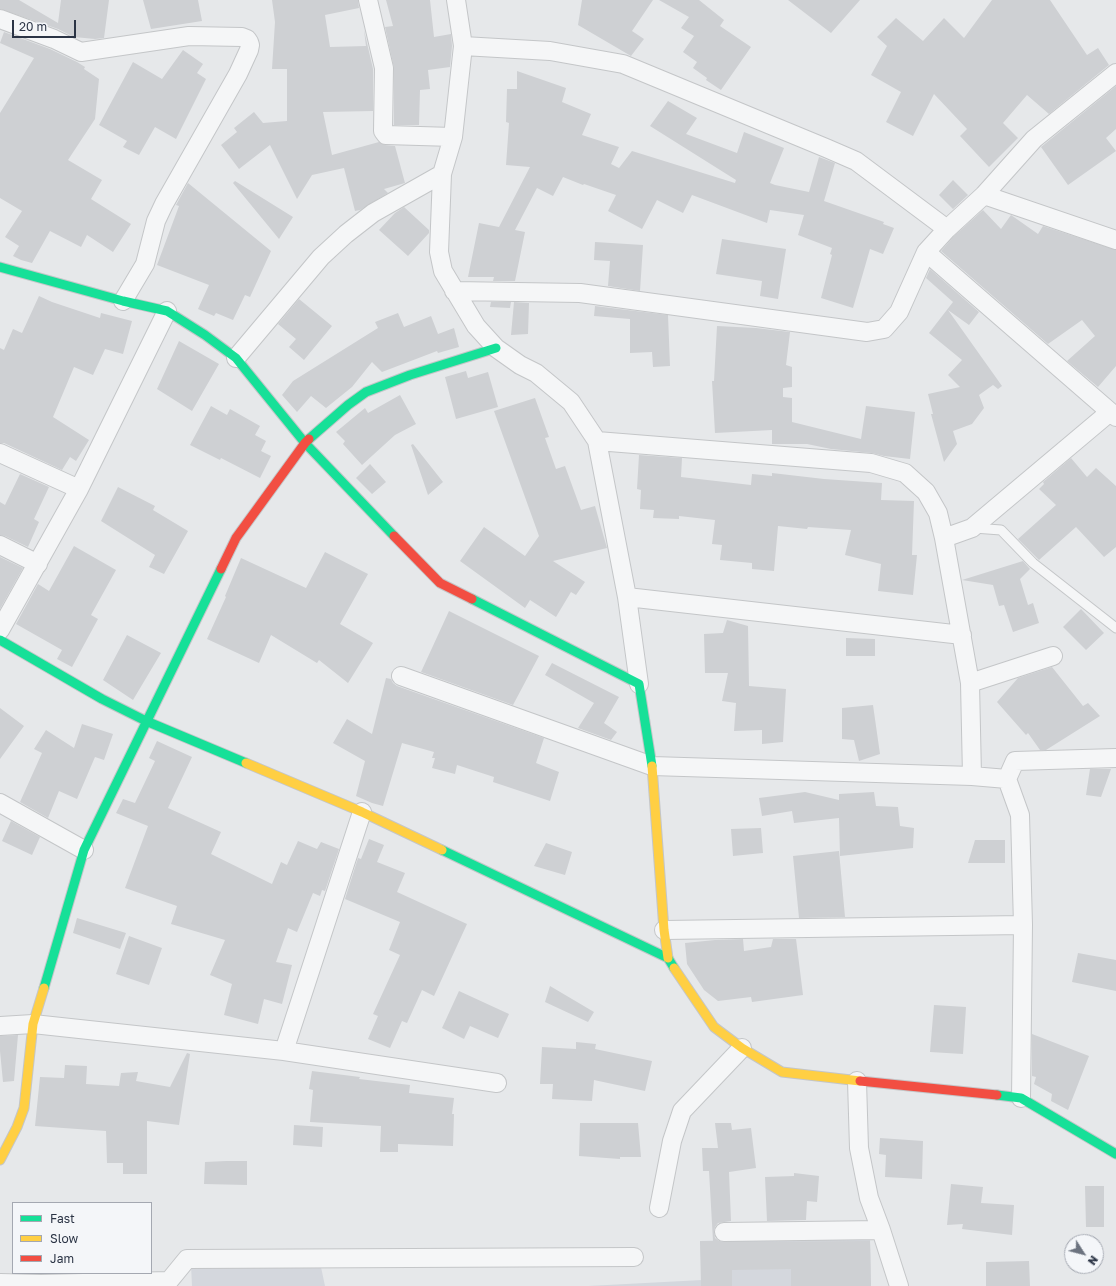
<!DOCTYPE html>
<style>
body{margin:0}
#map{position:relative;width:1116px;height:1286px;overflow:hidden;background:#e6e8ea;font-family:"Golos Text",sans-serif}
canvas{display:block}
.legend{position:absolute;left:12px;top:1202px;width:140px;height:72px;box-sizing:border-box;background:#f4f6f9;border:1px solid #a4a8b1;margin:0;padding:5px 7px;list-style:none;font-size:12px;color:#2b3445}
.legend li{display:flex;align-items:center;gap:8px;height:20px}
.legend b{width:20px;border:1px solid #a4a8b1}
.north{position:absolute;left:1064px;top:1234px;width:40px;height:40px;box-sizing:border-box;background:#f4f6f9;border:1px solid #a4a8b1;border-radius:50%;rotate:126deg;font-size:11px;font-weight:700;line-height:16px;text-align:center;color:#2b3445}
.north::after{content:'';display:block;margin:auto;width:14px;height:18px;background:#6c737f;clip-path:polygon(50% 0,100% 100%,50% 72%,0 100%)}
.scale{position:absolute;left:12px;top:20px;width:64px;height:18px;box-sizing:border-box;border:2px solid #2b3445;border-top:0;padding-left:5px;font-size:12px;line-height:14px;white-space:nowrap;color:#2b3445;-webkit-text-stroke:3px #f4f6f9;paint-order:stroke}
</style>
<div id="map">
<canvas width="1116" height="1286"></canvas>
<ul class="legend">
<li><b style="height:5px;background:#16e098"></b>Fast</li>
<li><b style="height:5px;background:#ffcf43"></b>Slow</li>
<li><b style="height:5px;background:#f24e42"></b>Jam</li>
</ul>
<div class="north">N</div>
<div class="scale">20 m</div>
</div>
<script>
const c = document.querySelector('canvas').getContext('2d');
c.lineJoin = 'round';
function paint(path, color) { c.fillStyle = color; c.fill(path, 'evenodd'); }
const toPath = rows => new Path2D(rows.map(r => 'M' + r).join(''));
function trace(path, color, width, dash) { c.strokeStyle = color; c.lineWidth = width; c.lineCap = dash ? 'butt' : 'round'; c.setLineDash(dash || []); c.stroke(path); }
paint(toPath([
 [870,1236,871,1286,588,1286,702,1280,700,1241],
 [191,1265,321,1267,325,1286,192,1286]
]), '#d4d7dd');
paint(toPath([
 [0,0,19,0,58,23,61,0,109,0,104,38,95,39,74,37,58,29,0,9],
 [143,0,198,0,202,21,151,29],
 [272,0,358,0,359,8,325,15,330,47,366,46,364,30,373,69,373,111,323,112,332,155,379,142,385,145,395,146,405,183,384,189,388,193,360,210,355,211,344,168,312,175,297,199,270,145,239,169,221,145,237,132,234,128,254,112,263,123,287,121,287,69,272,69,275,22],
 [386,0,430,0,434,37,451,34,452,46,450,67,428,70,430,89,420,90,419,125,394,125,394,68,385,27,393,26],
 [582,0,653,0,632,31,644,39,631,56,578,25],
 [659,0,699,0,724,20,720,26,751,47,721,90,706,80,707,78,693,68,697,62,683,52,694,36,681,28,689,17],
 [788,0,860,0,831,33],
 [992,0,1050,0,1087,55,1098,48,1109,65,1049,114,1027,95,1003,123,1018,138,989,167,960,136,967,129,934,94,913,136,886,122,901,92,871,75,887,46,877,37,896,18,923,41,944,18,964,38],
 [4,32,50,49,77,62,85,67,84,69,99,79,95,119,68,160,102,180,91,199,131,224,113,252,87,235,81,247,50,231,32,263,21,260,13,256,19,246,5,237,22,211,0,198,0,113,34,58,0,43],
 [183,50,203,64,197,73,206,79,176,139,155,127,139,155,123,147,127,141,99,125,133,62,162,79],
 [517,71,566,88,562,102,591,114,582,135,619,147,611,164,619,168,632,151,735,183,736,180,650,126,668,101,697,118,686,134,737,153,744,132,784,148,770,183,775,185,809,192,819,157,835,163,824,201,884,222,883,224,894,228,883,254,870,249,853,308,821,298,832,255,830,254,832,248,798,235,804,215,770,210,767,223,692,195,683,213,657,200,642,229,608,211,616,195,584,184,583,185,563,177,553,196,537,188,515,230,525,232,515,281,493,281,494,277,468,277,479,223,499,227,530,167,506,165,509,123,506,122,507,89,517,89],
 [1116,86,1116,129,1106,138,1116,151,1068,185,1041,147],
 [953,180,968,195,953,209,939,195],
 [235,181,293,217,279,239,233,183],
 [188,183,271,251,250,297,245,295,233,320,216,313,214,316,198,309,209,285,157,265,179,206,176,205],
 [404,207,429,230,429,233,408,256,379,230,395,213],
 [983,210,1001,229,1011,215,1038,234,1043,226,1116,250,1116,366,1098,387,1067,361,1095,336,1082,320,1048,344,941,251,954,236],
 [722,239,786,249,778,299,760,296,762,281,716,274],
 [595,242,643,245,640,291,608,286,610,261,594,260],
 [930,269,979,312,969,325,948,310,1002,386,998,389,993,385,979,395,984,408,972,424,953,431,957,444,944,462,931,414,933,414,928,394,960,387,948,375,962,360,929,333,953,302,926,278],
 [39,296,52,302,100,318,101,313,132,321,123,354,105,349,93,375,74,367,53,417,89,440,76,461,70,457,62,470,4,443,0,443,0,348,4,350,13,329,22,333],
 [299,299,332,326,304,360,289,347,296,339,278,324],
 [491,302,511,302,510,308,490,307],
 [514,302,529,303,528,334,511,335],
 [595,306,668,315,670,366,653,367,652,352,630,353,630,319,594,316],
 [398,313,404,327,431,316,438,334,454,328,459,347,438,353,437,351,382,372,372,362,352,387,326,408,311,396,297,412,282,395,293,381,378,328,375,322],
 [717,326,756,328,790,332,786,365,792,367,792,387,783,388,783,397,792,398,792,422,861,439,866,406,915,412,910,459,884,456,872,453,831,449,807,444,772,444,772,430,715,433,712,381,714,381],
 [179,341,219,364,192,411,157,389],
 [466,371,468,378,488,372,498,407,456,419,445,377],
 [400,395,416,424,395,435,362,465,343,444,345,441,336,432,365,408,368,413],
 [535,398,549,437,545,438,556,469,565,466,581,510,595,506,607,548,553,561,585,582,576,595,571,592,556,617,530,600,525,608,460,561,484,527,525,556,539,536,494,411],
 [211,406,227,415,230,409,260,426,255,435,266,441,261,451,271,456,260,478,221,458,220,460,190,445],
 [413,444,443,482,428,495,411,445],
 [639,455,682,458,681,477,751,485,752,474,772,476,772,473,824,479,882,483,881,500,914,501,912,555,917,555,913,595,878,591,881,564,845,555,851,530,808,527,807,529,778,526,774,571,752,569,752,563,720,560,722,545,712,544,715,520,679,516,679,519,653,518,654,510,640,509,641,490,637,489],
 [1071,458,1087,477,1096,468,1116,486,1116,547,1104,557,1076,527,1039,560,1018,539,1056,505,1039,489,1044,484,1043,482],
 [370,464,386,482,372,494,356,478],
 [20,474,49,487,34,519,39,522,28,547,5,536,0,535,0,502,5,505],
 [118,487,155,506,153,510,188,531,164,574,149,567,155,555,101,521],
 [74,546,116,570,91,615,98,619,72,667,57,659,62,650,16,624,38,584,49,591],
 [325,552,368,574,340,624,373,643,348,683,319,660,317,663,271,635,259,663,207,639,226,597,225,596,241,558,306,588],
 [0,557,23,568,0,609],
 [1023,561,1030,569,1020,579,1028,605,1033,603,1039,623,1013,632,1004,605,999,606,993,585,962,580],
 [1081,609,1104,633,1086,650,1063,627],
 [449,611,539,656,513,705,421,672],
 [727,620,748,626,749,686,786,689,783,742,762,744,762,730,734,731,736,703,722,701,728,673,705,673,704,634,723,633],
 [127,635,161,653,133,700,103,680],
 [846,638,875,639,875,656,846,656],
 [552,663,619,697,604,723,617,732,611,740,578,728,594,703,545,675],
 [1052,667,1083,706,1088,703,1100,716,1046,750,1040,750,1028,733,1026,735,997,702,1018,678],
 [386,678,391,679,393,683,397,686,544,738,536,763,559,772,550,801,493,782,494,777,457,765,455,774,432,768,435,758,432,758,434,752,402,743,383,806,372,803,356,796,365,761,333,743,347,719,372,734],
 [873,705,880,754,859,761,854,740,842,739,842,708],
 [0,708,24,726,0,759],
 [82,724,113,734,104,760,95,757,77,799,59,791,48,818,20,802,42,753,34,749,46,730,74,748],
 [157,741,192,757,168,808,221,832,211,854,272,884,281,862,287,865,298,841,317,849,321,842,339,849,325,891,322,890,320,896,313,893,297,932,288,928,276,962,292,965,282,1004,264,999,258,1024,224,1015,232,984,210,975,225,940,171,924,177,906,125,888,148,826,116,813,123,799,135,803,155,761,149,758],
 [1090,769,1111,769,1101,797,1086,795],
 [805,792,839,800,839,794,874,792,876,806,898,807,900,826,914,828,913,848,840,856,839,818,794,823,792,811,762,816,759,798],
 [11,821,40,837,32,855,2,841],
 [761,828,763,853,733,856,731,829],
 [369,839,384,845,377,862,405,873,397,892,467,924,434,996,422,990,407,1023,402,1021,390,1048,368,1039,378,1016,373,1014,400,955,389,950,400,922,345,899,358,858,361,859],
 [975,840,1005,840,1005,863,968,863],
 [546,843,572,852,565,875,534,866],
 [839,851,845,917,799,918,793,856],
 [77,918,126,933,120,949,73,933],
 [129,936,162,948,149,985,116,974],
 [743,939,744,951,771,947,773,939,796,939,803,995,752,1002,751,997,718,1001,704,990,687,964,685,943,715,940],
 [1078,953,1116,960,1116,991,1072,982],
 [550,986,594,1012,588,1022,545,1002],
 [459,991,509,1014,498,1038,470,1026,464,1039,442,1028],
 [934,1005,966,1007,963,1054,930,1052],
 [1032,1034,1089,1056,1068,1110,1051,1101,1052,1094,1034,1084,1036,1077,1032,1076],
 [18,1035,14,1081,3,1082,0,1051,0,1036],
 [576,1042,596,1044,595,1049,652,1061,645,1091,594,1080,592,1101,552,1099,553,1084,540,1084,542,1047,576,1049],
 [187,1053,190,1054,179,1125,147,1121,147,1174,123,1174,123,1163,107,1163,106,1131,35,1126,40,1077,64,1078,65,1065,87,1066,86,1084,119,1086,121,1073,138,1072,136,1081,170,1087],
 [312,1071,360,1077,359,1079,410,1085,409,1093,454,1098,452,1114,454,1114,453,1146,398,1144,398,1152,380,1152,381,1126,310,1122,313,1090,309,1089],
 [580,1123,638,1123,641,1157,620,1157,620,1159,579,1156],
 [715,1123,731,1123,732,1130,751,1128,756,1168,729,1172,731,1221,718,1223,715,1227,714,1232,715,1238,719,1241,724,1242,870,1241,871,1286,791,1286,791,1269,732,1270,732,1286,701,1286,700,1241,713,1241,709,1171,703,1171,702,1148,718,1148],
 [294,1125,323,1127,322,1147,293,1145],
 [880,1138,923,1141,922,1179,885,1177,886,1155,879,1154],
 [226,1161,247,1161,247,1185,204,1184,205,1162],
 [794,1173,819,1176,817,1202,807,1201,806,1220,767,1221,765,1177,794,1176],
 [951,1184,983,1187,981,1203,1014,1205,1012,1235,962,1229,963,1224,947,1225],
 [1085,1186,1104,1186,1104,1227,1086,1227],
 [1029,1261,1030,1286,986,1286,986,1262]
]), '#ced0d3');
const lane = toPath([
 [974,528,1001,530,1033,563,1116,628]
]);
const street = toPath([
 [368,0,384,68,383,131,386,135,453,137],
 [456,0,463,46,462,55,453,137,442,174,439,252,443,271,476,326,496,348,520,365,536,373,571,402,597,441,627,597,639,684],
 [0,19,54,39,81,52,189,36,242,37,247,39,249,42,250,45,249,50,238,74,164,204,156,221,145,264,123,301],
 [463,46,550,51,623,64,826,148,856,161,947,229],
 [984,195,1116,240],
 [926,252,1116,417],
 [454,291,580,293,867,332,884,329,899,312,926,252,947,229,984,195,1034,139,1116,73],
 [236,358,321,257,346,234,373,213,442,174],
 [597,441,871,463,905,473,926,492,938,513,944,538,970,683,972,776],
 [0,453,79,489],
 [944,538,972,528,1110,412],
 [0,545,38,564],
 [627,597,962,635],
 [0,630,79,489,167,311],
 [401,676,652,766,972,776,1007,779,1015,761,1116,758],
 [970,683,1053,656],
 [1007,779,1020,815,1023,925,1021,1098],
 [0,803,84,850],
 [664,930,1023,925],
 [0,1026,33,1024,284,1051,497,1083],
 [284,1051,362,812],
 [857,1081,859,1148,869,1198,881,1230,899,1286],
 [659,1208,672,1141,682,1111,742,1048],
 [724,1232,881,1230],
 [0,1283,41,1284,169,1281,187,1259,634,1257]
]);
const fast = toPath([
 [0,267,123,301,167,311,205,335,236,358,305,443,394,536],
 [309,439,348,405,366,392,410,375,496,348],
 [472,599,639,684,652,766],
 [0,640,102,699,146,721,246,763],
 [442,850,668,958,674,968],
 [44,988,84,850,221,569],
 [997,1095,1021,1098,1116,1154]
]);
const slow = toPath([
 [246,763,362,812,442,850],
 [652,766,664,930,668,958],
 [674,968,714,1027,742,1048,782,1072,860,1081],
 [0,1160,17,1127,24,1108,33,1024,44,988]
]);
const jam = toPath([
 [394,536,440,583,472,599],
 [221,569,236,538,305,443,309,439],
 [860,1081,997,1095]
]);
trace(lane, '#c4c6c8', 11);
trace(street, '#c4c6c8', 20);
trace(fast, '#c4c6c8', 11);
trace(slow, '#c4c6c8', 11);
trace(jam, '#c4c6c8', 11);
trace(lane, '#f5f6f7', 9);
trace(street, '#f5f6f7', 18);
trace(fast, '#16e098', 9);
trace(slow, '#ffcf43', 9);
trace(jam, '#f24e42', 9);
</script>
